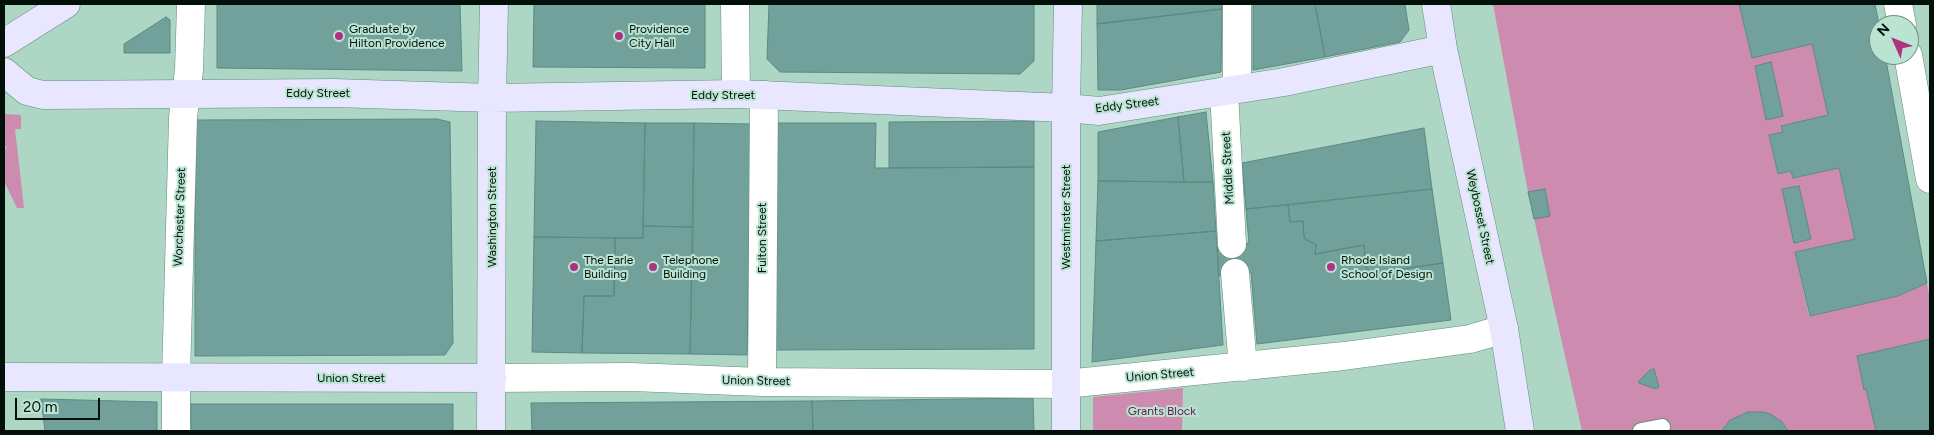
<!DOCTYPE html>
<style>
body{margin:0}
#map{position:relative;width:1934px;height:435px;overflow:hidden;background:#add7c4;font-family:Figtree,sans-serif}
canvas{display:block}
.frame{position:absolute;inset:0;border:5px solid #02100a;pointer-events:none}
.north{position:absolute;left:1869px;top:15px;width:50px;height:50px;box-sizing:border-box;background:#bae4d1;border:1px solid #708f81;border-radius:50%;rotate:314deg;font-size:14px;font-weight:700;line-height:20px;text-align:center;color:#02100a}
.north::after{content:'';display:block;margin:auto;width:18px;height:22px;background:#af3282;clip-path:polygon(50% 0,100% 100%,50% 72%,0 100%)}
.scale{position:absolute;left:15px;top:398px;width:85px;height:22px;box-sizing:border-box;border:2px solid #02100a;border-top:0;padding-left:6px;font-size:15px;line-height:18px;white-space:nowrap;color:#02100a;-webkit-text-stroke:4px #bae4d1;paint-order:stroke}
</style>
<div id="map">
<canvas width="1934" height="435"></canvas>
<div class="frame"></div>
<div class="north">N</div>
<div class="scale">20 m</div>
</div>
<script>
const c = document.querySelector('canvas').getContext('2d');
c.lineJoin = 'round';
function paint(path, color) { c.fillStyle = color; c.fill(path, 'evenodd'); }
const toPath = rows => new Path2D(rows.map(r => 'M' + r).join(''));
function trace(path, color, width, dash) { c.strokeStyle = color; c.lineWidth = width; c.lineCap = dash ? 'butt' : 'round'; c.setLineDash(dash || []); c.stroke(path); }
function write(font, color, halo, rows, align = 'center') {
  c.font = font + ' Figtree,sans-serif'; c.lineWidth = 4; c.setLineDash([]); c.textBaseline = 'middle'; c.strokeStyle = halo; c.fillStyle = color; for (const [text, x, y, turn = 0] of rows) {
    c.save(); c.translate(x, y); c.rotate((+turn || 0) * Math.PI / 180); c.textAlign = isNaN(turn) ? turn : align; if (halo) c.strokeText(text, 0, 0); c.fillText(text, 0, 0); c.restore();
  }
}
paint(toPath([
 [1493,4,1739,4,1752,58,1812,44,1828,115,1781,126,1783,132,1769,136,1778,174,1791,171,1793,178,1839,168,1855,239,1795,252,1809,316,1898,296,1927,283,1930,300,1930,339,1857,356,1864,390,1866,389,1876,431,1788,431,1782,422,1748,412,1730,420,1722,431,1582,431,1528,192],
 [4,114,21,115,21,129,15,129,24,208,17,208,4,181,4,150,7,148,4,144],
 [1183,388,1182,431,1093,431,1093,397]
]), '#cc8baf');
const building = toPath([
 [217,4,460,4,462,71,217,68,217,4],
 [534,4,705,4,705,68,533,67,534,4],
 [769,4,1034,4,1034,61,1020,74,780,72,767,59,769,4],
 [1097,4,1222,4,1222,9,1097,24,1097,4],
 [1253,4,1315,4,1325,57,1253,70,1253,4],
 [1315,4,1405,4,1409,30,1400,42,1325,57,1315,4],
 [1739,4,1875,4,1879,25,1879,55,1885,55,1927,283,1898,296,1810,316,1795,252,1855,239,1839,168,1793,178,1791,171,1778,174,1769,135,1783,132,1781,126,1828,115,1812,44,1752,58,1739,4],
 [1222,9,1221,72,1121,90,1098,90,1097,24,1222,9],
 [166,17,170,20,170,53,124,53,124,44,166,17],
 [1771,62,1783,116,1766,120,1755,66,1771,62],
 [1206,112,1213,182,1184,182,1178,117,1206,112],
 [1178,117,1184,182,1098,181,1098,132,1178,117],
 [437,119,450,122,453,343,445,355,195,356,195,120,437,119],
 [536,121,645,123,643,238,534,237,536,121],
 [1034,121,1034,167,889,168,889,122,1034,121],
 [645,123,694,123,693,227,643,226,645,123],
 [694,123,751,124,747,355,690,354,694,123],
 [776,123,876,123,875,168,1034,167,1034,349,776,350,776,123],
 [1424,128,1432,189,1246,209,1242,163,1424,128],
 [1098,181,1213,182,1216,231,1096,241,1098,181],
 [1799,186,1811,239,1794,243,1782,189,1799,186],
 [1432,189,1443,263,1367,274,1364,245,1315,254,1316,245,1304,238,1303,221,1290,222,1288,205,1432,189],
 [1545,189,1550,216,1534,219,1528,192,1545,189],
 [1288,205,1290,222,1303,221,1304,238,1316,245,1315,254,1364,245,1367,274,1443,263,1451,320,1257,344,1251,272,1219,276,1217,247,1249,243,1246,209,1288,205],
 [643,226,693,227,690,354,582,353,584,296,614,296,615,238,643,238,643,226],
 [1216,231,1223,345,1092,362,1096,241,1216,231],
 [534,237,615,238,614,296,584,296,582,353,532,352,534,237],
 [1930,339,1930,431,1876,431,1866,389,1864,390,1857,356,1930,339],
 [1654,369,1659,387,1656,389,1639,383,1639,381,1650,370,1654,369],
 [1033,398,1034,431,813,431,812,401,1033,398],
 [41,399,157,402,157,431,45,431,41,399],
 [812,401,813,431,532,431,531,403,812,401],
 [191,404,453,404,453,431,191,431,191,404],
 [1748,412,1764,412,1772,415,1782,422,1788,431,1722,431,1730,420,1748,412]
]);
paint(building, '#72a19b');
trace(building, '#5b8a84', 1);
const lane = toPath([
 [1641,431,1662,427]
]);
const street = toPath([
 [735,4,736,94],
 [1898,4,1902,25],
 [1908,55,1930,179],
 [1237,89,1237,4],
 [1224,91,1232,244],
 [1235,273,1243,367],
 [492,378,631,377,762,382,1065,384,1344,356,1470,339,1504,329],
 [762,382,764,95],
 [176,431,176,378,183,117,189,70,191,4]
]);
const secondary = toPath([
 [1436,4,1443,49,1504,329,1520,431],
 [4,43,66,4],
 [4,72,27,91,43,95,334,93,492,98,736,94,1066,108,1099,111,1284,82,1443,49],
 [4,377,492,378],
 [491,431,492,98,494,4],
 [1066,431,1066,108,1068,4]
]);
trace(lane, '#638b79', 18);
trace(street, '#638b79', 29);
trace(secondary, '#638b79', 29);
trace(lane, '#fff', 16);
trace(street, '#fff', 28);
trace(secondary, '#e8e7ff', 28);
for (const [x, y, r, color] of [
 [339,36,5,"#af3282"],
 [619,36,5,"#af3282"],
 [574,267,5,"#af3282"],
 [653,267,5,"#af3282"],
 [1331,267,5,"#af3282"]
]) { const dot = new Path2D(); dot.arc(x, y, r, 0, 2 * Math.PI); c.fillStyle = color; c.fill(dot); trace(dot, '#bae4d1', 2); }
write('12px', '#02100a', '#bae4d1', [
 ["Graduate by",349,29],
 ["Hilton Providence",349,43],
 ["Providence",629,29],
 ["City Hall",629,43],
 ["The Earle",584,260],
 ["Building",584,274],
 ["Telephone",663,260],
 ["Building",663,274],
 ["Rhode Island",1341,260],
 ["School of Design",1341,274]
], 'left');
write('12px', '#02100a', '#bae4d1', [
 ["Eddy Street",318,93],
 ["Eddy Street",723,95],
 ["Eddy Street",1127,105,-7],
 ["Middle Street",1228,168,-93],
 ["Worchester Street",180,217,-88],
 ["Washington Street",492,217,-90],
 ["Westminster Street",1066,217,-90],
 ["Weybosset Street",1480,217,78],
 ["Fulton Street",762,238,-90],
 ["Union Street",1160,375,-5],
 ["Union Street",351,378],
 ["Union Street",756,381,1]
]);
write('12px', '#6c144e', '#bae4d1', [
 ["Grants Block",1162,411]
]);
</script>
